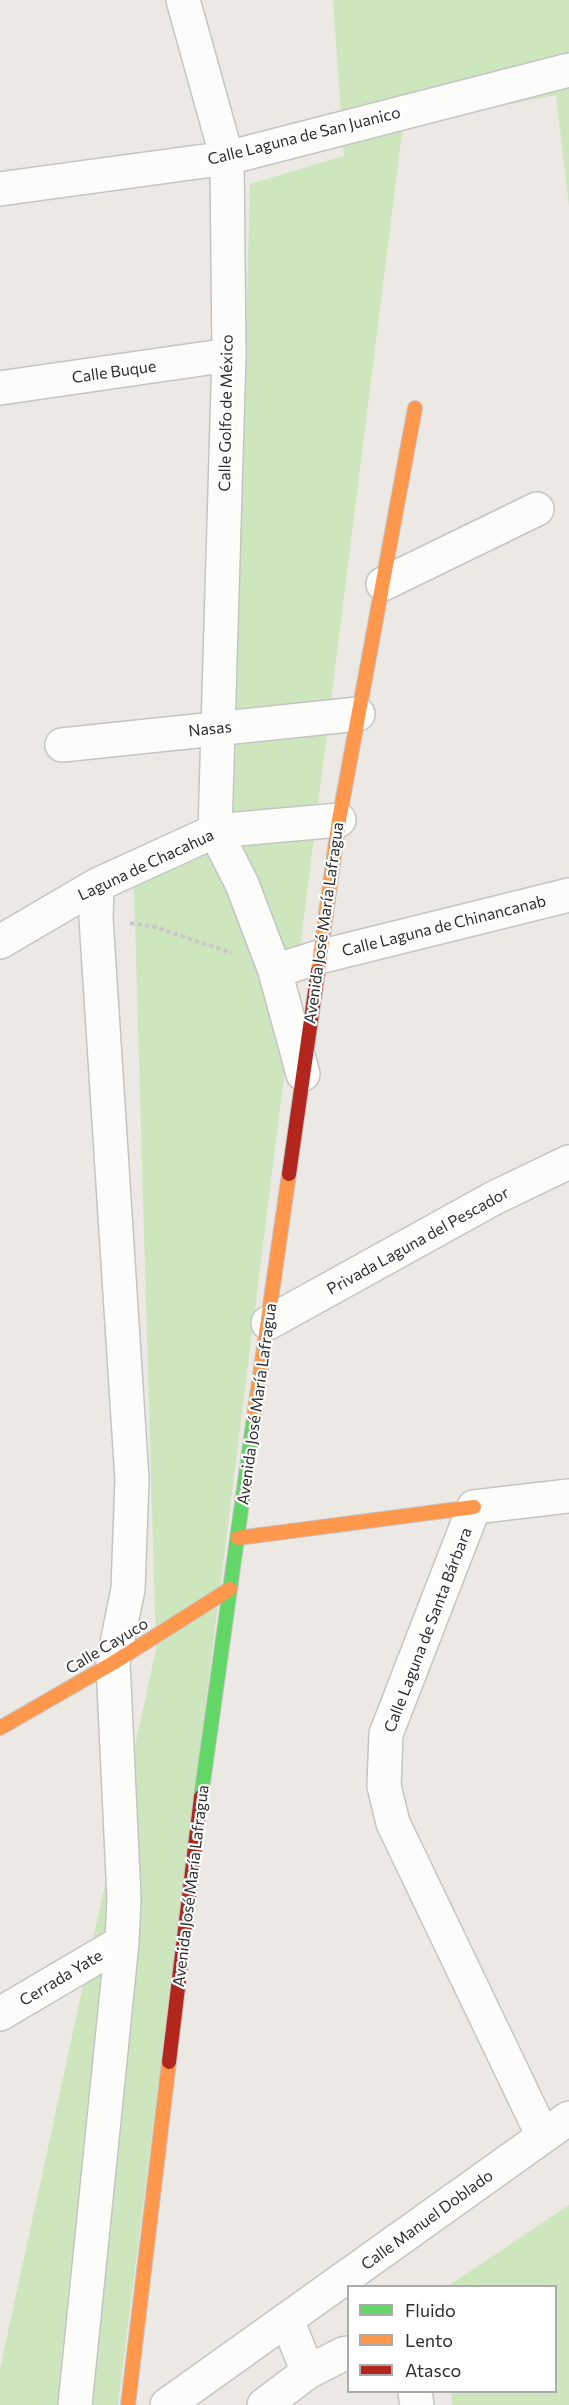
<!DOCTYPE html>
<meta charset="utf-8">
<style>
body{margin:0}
#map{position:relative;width:569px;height:2405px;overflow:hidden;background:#ece8e4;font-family:Commissioner,sans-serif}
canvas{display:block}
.legend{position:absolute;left:347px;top:2285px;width:210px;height:108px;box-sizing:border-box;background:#fff;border:2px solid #ababab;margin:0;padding:8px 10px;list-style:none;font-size:18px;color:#2e2e2e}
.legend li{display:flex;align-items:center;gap:12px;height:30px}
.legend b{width:30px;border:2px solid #ababab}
</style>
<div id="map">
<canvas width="569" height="2405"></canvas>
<ul class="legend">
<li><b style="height:8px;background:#63d668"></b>Fluido</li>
<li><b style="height:8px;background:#ff974d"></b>Lento</li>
<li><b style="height:8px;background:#b3261e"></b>Atasco</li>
</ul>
</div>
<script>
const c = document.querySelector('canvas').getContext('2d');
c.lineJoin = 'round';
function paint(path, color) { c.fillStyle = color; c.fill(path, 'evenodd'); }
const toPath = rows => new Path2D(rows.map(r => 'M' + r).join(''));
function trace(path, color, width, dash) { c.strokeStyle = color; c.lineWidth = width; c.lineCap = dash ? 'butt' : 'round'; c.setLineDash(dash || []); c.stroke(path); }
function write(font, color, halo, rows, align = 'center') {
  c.font = font + ' Commissioner,sans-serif'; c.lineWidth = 4.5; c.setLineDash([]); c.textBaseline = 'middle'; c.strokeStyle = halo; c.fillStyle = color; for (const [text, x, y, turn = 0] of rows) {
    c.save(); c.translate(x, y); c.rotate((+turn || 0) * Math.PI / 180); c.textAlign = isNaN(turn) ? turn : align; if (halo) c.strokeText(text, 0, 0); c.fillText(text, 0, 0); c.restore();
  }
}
paint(toPath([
 [333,0,569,0,569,207,556,95,403,125,118,2405,0,2405,0,2369,156,1649,134,887,233,843,250,184,344,156],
 [569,2205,569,2405,452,2405,451,2392,556,2392,556,2286,448,2286]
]), '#cee6be');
const street = toPath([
 [183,0,227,158,229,355,215,831,242,884,275,971,303,1074],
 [0,189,227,158,569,70],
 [0,388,229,355],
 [383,584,537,509],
 [62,745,358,714],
 [0,942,97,885,215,831,339,820],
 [275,971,319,957,569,895],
 [268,1323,494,1198,569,1162],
 [0,2014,122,1942],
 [543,2136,393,1823,384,1786,386,1734,474,1507,569,1496],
 [287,2320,308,2372],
 [415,2392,417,2405],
 [75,2405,122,1942,124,1898,113,1663,128,1589,132,1480,96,918,97,885],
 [167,2405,569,2118],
 [264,2405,308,2372,343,2354,348,2353]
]);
const fast = toPath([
 [201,1797,254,1417]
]);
const slow = toPath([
 [318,971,339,820,415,408],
 [254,1417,289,1174],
 [238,1538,474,1507],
 [0,1728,113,1663,230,1589],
 [128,2405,169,2062]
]);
const jam = toPath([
 [289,1174,318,971],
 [169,2062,201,1797]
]);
trace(street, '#c5c4c5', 36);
trace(fast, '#c5c4c5', 16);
trace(slow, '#c5c4c5', 16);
trace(jam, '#c5c4c5', 16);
trace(toPath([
 [130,923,155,927,232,953]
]), '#c9c9c8', 4, [4.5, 3]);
trace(street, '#fcfcfb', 33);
trace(fast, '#63d668', 14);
trace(slow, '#ff974d', 14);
trace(jam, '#b3261e', 14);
write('16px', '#2e2e2e', '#fff', [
 ["Calle Laguna de San Juanico",304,136,-14],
 ["Calle Buque",114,372,-8],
 ["Calle Golfo de México",226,413,-89],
 ["Nasas",210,729,-6],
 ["Laguna de Chacahua",146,865,-25],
 ["Avenida José María Lafragua",324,923,-82],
 ["Calle Laguna de Chinancanab",444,926,-14],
 ["Privada Laguna del Pescador",418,1241,-29],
 ["Avenida José María Lafragua",257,1404,-82],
 ["Calle Laguna de Santa Bárbara",428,1630,-69],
 ["Calle Cayuco",107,1646,-31],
 ["Avenida José María Lafragua",191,1886,-83],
 ["Cerrada Yate",61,1978,-31],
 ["Calle Manuel Doblado",427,2220,-36]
]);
</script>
